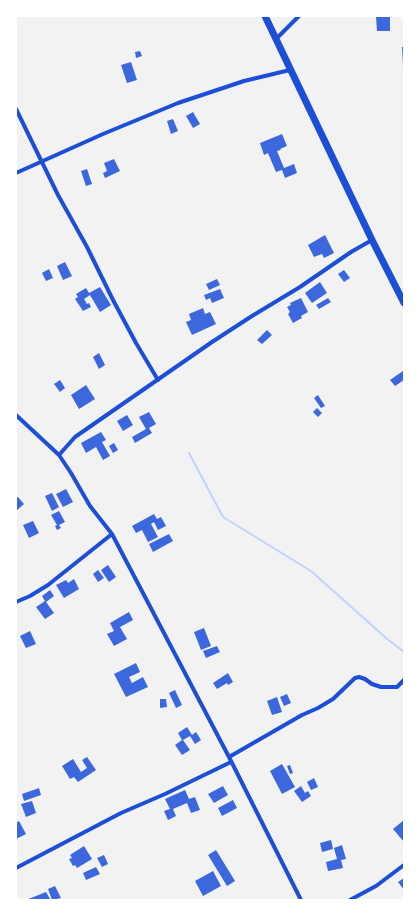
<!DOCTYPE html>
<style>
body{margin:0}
#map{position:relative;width:420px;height:916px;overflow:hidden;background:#f2f2f2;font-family:Jost,sans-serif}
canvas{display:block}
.frame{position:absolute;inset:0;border:17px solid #fff;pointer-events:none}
</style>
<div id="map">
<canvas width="420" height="916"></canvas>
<div class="frame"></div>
</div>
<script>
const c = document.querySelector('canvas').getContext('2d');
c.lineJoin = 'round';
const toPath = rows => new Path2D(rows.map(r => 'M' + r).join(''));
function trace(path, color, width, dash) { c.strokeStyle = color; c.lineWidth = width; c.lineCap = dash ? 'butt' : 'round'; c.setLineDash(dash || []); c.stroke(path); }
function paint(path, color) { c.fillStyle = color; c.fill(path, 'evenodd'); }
trace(toPath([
 [189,453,223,517,311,571,386,638,404,652]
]), '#bfd3fe', 2);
paint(toPath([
 [376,16,390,16,390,31,377,31],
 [402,47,404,47,404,66,403,66],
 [140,51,142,56,136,58,135,52],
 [131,62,137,80,127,83,121,65],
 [193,112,200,124,193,128,186,116],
 [173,119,178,131,171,134,167,121],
 [282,134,287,146,280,149,281,150,277,151,284,168,294,164,297,173,285,178,282,170,276,172,268,153,264,155,260,143],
 [114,159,120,171,105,178,103,173,107,171,104,163],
 [87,169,92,184,86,186,81,171],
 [325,235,334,253,324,258,322,254,314,257,308,245],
 [65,262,72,276,63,280,57,266],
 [49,269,53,278,46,281,42,273],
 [344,270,350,278,344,282,338,274],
 [217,279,220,285,209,290,206,284],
 [320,282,327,293,312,303,305,293],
 [100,287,111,305,100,312,90,295,84,299,87,304,89,303,91,307,83,311,75,299,78,297,76,294,86,288,89,293],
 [220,289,224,298,212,303,210,298,206,300,204,295],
 [301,298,308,312,301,316,302,318,293,323,288,314,290,312,287,307,291,305,290,303],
 [328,298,331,302,319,309,316,305],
 [203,308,205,314,210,312,216,324,192,335,186,322,191,320,189,314],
 [267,330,272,335,262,344,257,340],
 [99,353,105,365,99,369,93,357],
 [403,371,404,380,395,386,390,380],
 [60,380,65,388,60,392,54,384],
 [86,385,95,399,79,409,71,395],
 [318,395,325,406,321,408,314,398],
 [317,408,322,413,318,417,313,412],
 [149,412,156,424,149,428,152,433,135,443,132,437,146,429,139,417],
 [127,415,133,425,123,431,117,421],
 [101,432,106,440,102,442,110,456,103,460,96,447,86,453,81,443],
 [114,443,118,450,113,453,109,446],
 [66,489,73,502,63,507,56,494],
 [52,493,59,507,52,511,45,496],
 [18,497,24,504,16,511,16,498],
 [59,511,65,522,59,525,61,528,57,530,55,526,57,525,51,515],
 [154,514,157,519,161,517,166,526,158,530,154,522,151,524,158,537,148,542,142,530,136,533,132,526],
 [33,521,39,533,29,538,23,525],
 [169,534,173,541,153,552,149,544],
 [108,565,116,577,109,582,101,570],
 [98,570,104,578,98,582,93,574],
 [74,579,79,589,64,598,56,585,66,580,68,583],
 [50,590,54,596,46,602,54,613,45,619,36,607,45,601,42,596],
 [129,612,133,620,120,627,127,639,114,646,107,634,114,631,110,623],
 [204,628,211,646,201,650,194,632],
 [30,631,36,644,26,648,20,636],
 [217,646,220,652,206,658,203,651],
 [136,663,140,672,129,677,132,683,143,677,148,687,126,697,114,674],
 [228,673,233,682,228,685,227,683,217,689,213,683],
 [175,690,182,705,176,708,169,693],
 [287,694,291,703,284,706,280,697],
 [277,697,282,712,272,715,267,701],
 [160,699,166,699,167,707,160,708],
 [187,727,192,735,196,732,201,740,195,744,190,736,183,740,190,750,182,755,175,745,182,740,178,733],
 [87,757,96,770,78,782,74,777,70,779,62,766,73,759,81,772,87,768,82,760],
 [282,764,295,787,282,794,270,771],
 [290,765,293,773,290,774,287,766],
 [314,778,318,787,311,790,307,782],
 [223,786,228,795,214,803,208,794],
 [301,786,305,793,308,791,311,796,302,802,294,791],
 [39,788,41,795,24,801,22,794],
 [185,790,189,799,195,797,200,810,191,813,187,803,173,809,176,816,168,820,164,811,170,809,165,799],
 [233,800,237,808,222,816,218,808],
 [32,801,36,813,26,817,21,804],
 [404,820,404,842,393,829],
 [19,821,26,834,16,839,16,823],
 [331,840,333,849,322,852,320,843],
 [342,845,346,859,341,860,343,868,328,871,326,862,337,859,334,848],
 [84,846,92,859,77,868,75,865,73,866,69,859,72,858,70,855],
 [216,850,235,881,227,886,208,855],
 [104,855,108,864,102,867,97,858],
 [96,867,100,874,86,880,83,873],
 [213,871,221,886,203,896,195,881],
 [404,878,404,890,398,882],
 [55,886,61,898,52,900,48,889],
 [46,892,50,899,26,900]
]), '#3d67dc');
trace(toPath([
 [276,39,299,16],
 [16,109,58,195,87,247,113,300,136,343,158,380],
 [16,173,103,134,178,103,244,81,290,70],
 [16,415,59,455,71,473,90,506,112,534,229,757,301,900],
 [59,455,75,437,212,342,252,316,300,287,351,252,372,240],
 [16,602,30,596,48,585,112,534],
 [229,757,302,715,318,708,333,699,355,678,359,677,365,679,372,684,381,687,397,687,404,680],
 [16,868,121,813,165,794,231,762],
 [350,900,376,886,404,865]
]), '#1d4ed8', 4);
trace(toPath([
 [265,16,372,240,404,303]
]), '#1d4ed8', 7);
</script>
